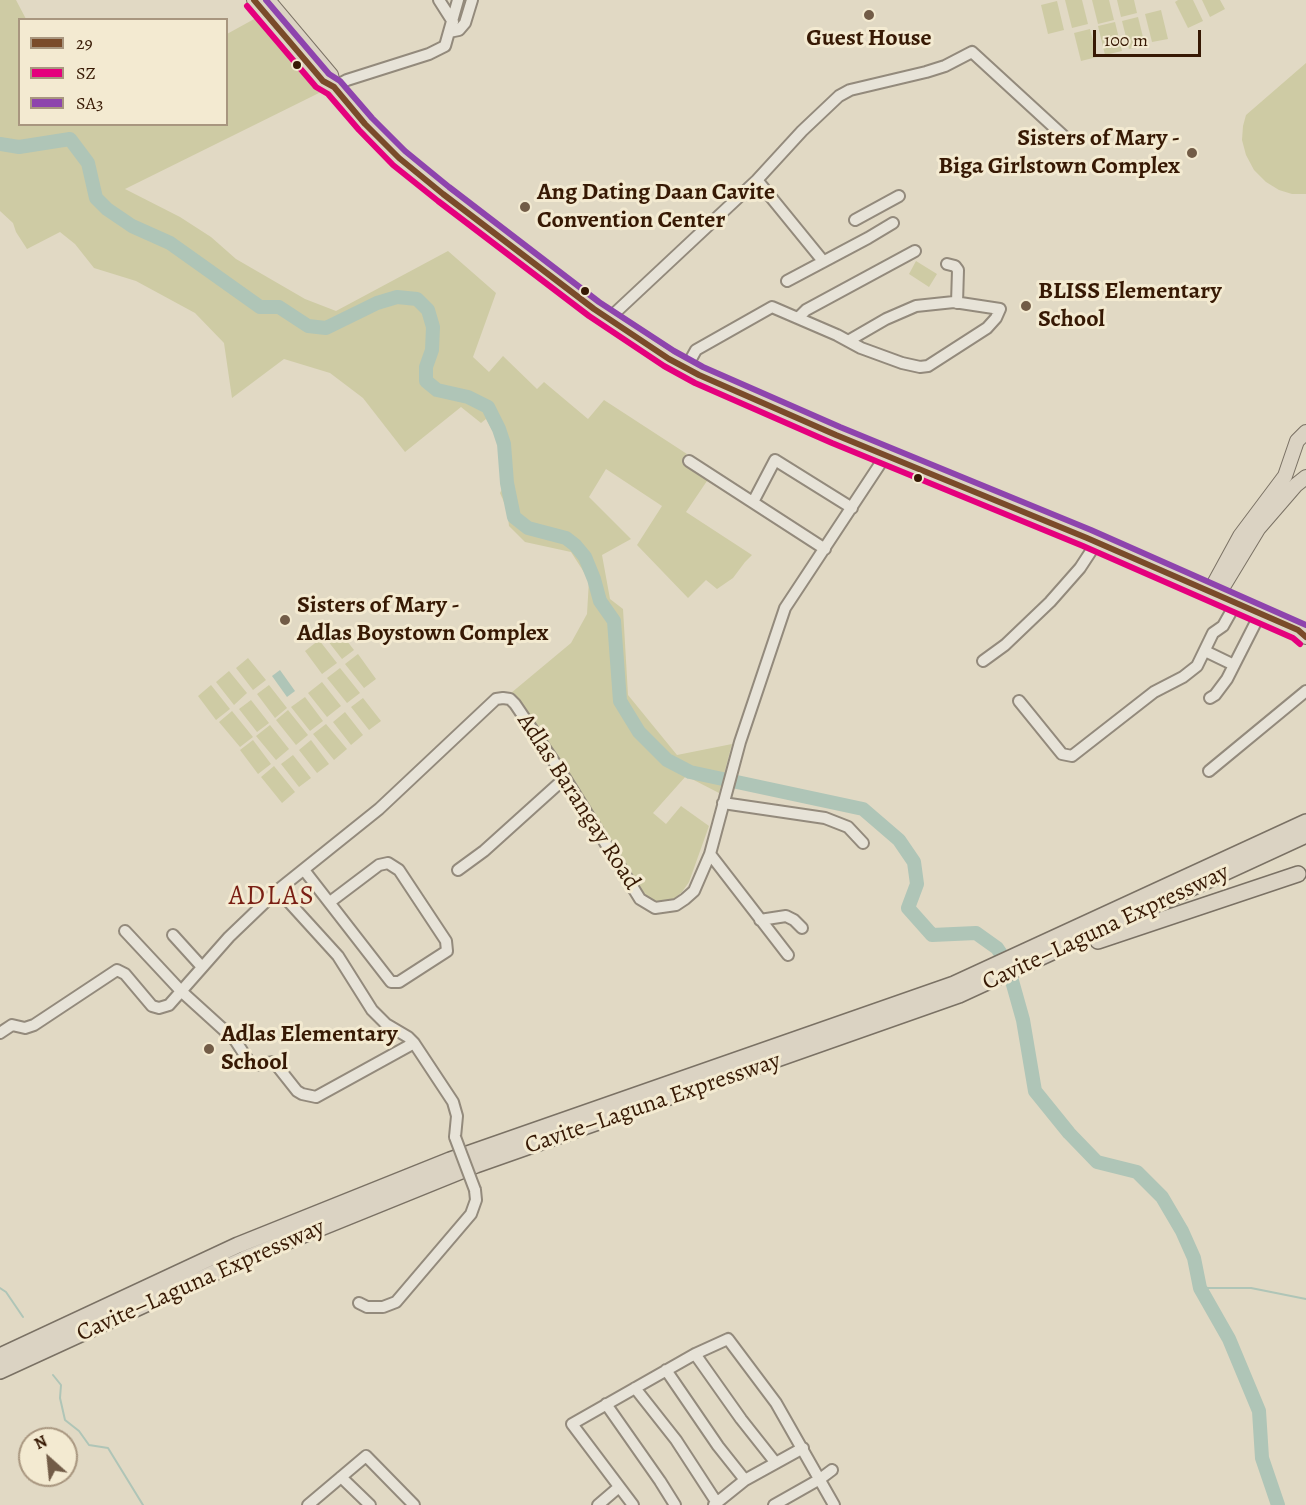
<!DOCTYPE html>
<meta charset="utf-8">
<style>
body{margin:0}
#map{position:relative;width:1306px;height:1505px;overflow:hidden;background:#e1d9c4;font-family:Alegreya,serif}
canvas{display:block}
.legend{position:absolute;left:18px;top:18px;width:210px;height:108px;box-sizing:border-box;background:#f3ead1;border:2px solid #a8967f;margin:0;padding:8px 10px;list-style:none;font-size:18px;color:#371904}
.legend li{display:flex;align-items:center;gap:12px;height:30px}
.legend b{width:30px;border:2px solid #a8967f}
.north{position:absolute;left:18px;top:1427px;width:60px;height:60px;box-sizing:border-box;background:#f3ead1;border:2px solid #a8967f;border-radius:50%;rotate:333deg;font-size:16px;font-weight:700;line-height:24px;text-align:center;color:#371904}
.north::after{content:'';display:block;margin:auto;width:21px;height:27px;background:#725c47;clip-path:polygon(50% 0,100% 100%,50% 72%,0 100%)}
.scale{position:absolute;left:1093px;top:30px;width:108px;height:27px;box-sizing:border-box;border:3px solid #371904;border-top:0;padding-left:8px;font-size:18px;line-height:21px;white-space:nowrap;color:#371904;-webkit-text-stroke:4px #f3ead1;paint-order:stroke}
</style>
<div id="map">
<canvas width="1306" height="1505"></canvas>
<ul class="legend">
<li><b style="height:8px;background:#7a4b2a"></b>29</li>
<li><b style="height:8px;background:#e5007d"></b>SZ</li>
<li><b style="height:8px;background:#8e44ad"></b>SA3</li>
</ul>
<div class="north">N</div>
<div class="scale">100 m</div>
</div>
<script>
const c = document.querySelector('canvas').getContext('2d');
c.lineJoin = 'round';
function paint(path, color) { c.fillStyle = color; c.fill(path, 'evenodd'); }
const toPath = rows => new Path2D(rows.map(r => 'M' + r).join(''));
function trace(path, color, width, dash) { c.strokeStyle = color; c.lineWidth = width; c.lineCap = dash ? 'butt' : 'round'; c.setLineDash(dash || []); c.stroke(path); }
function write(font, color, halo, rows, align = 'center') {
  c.font = font + ' Alegreya,serif'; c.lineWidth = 6; c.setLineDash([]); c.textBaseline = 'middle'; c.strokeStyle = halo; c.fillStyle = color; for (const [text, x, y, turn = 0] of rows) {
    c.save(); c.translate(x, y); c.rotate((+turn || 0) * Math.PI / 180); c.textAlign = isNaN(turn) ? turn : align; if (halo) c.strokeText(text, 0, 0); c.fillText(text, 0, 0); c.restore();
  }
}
paint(toPath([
 [0,0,16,0,26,19,20,20,20,124,226,124,227,34,256,18,321,92,125,189,180,217,211,237,236,259,305,299,336,311,448,251,496,293,473,357,489,372,503,356,537,389,544,382,588,419,604,400,687,454,682,462,709,478,686,512,752,555,745,562,733,578,717,589,706,580,688,598,637,545,662,506,606,469,589,497,631,539,602,555,610,599,623,609,628,695,677,755,732,744,719,793,686,776,653,813,666,824,681,806,709,826,689,882,682,892,675,898,663,902,652,901,642,893,592,811,511,693,571,643,587,614,589,580,571,552,525,542,509,526,507,509,500,493,504,485,501,474,497,439,486,419,481,423,461,407,405,452,363,398,330,373,284,359,232,398,224,343,195,313,136,281,94,268,75,244,60,232,27,249,16,232,13,223,0,211],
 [1065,0,1082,0,1088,24,1072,28],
 [1092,0,1109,0,1114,20,1098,24],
 [1117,0,1134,0,1137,13,1121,17],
 [1178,0,1193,0,1203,21,1188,28,1175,2],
 [1202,0,1220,0,1225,9,1210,17],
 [1057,1,1064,30,1048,34,1041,5],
 [1161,10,1168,39,1152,42,1145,14],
 [1138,17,1145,45,1129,49,1122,21],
 [1115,22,1122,51,1105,55,1098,26],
 [1090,29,1097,57,1081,61,1074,33],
 [1306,63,1306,194,1292,194,1279,190,1266,182,1254,170,1246,155,1242,140,1243,126,1246,115],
 [916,261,937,274,929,287,909,274],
 [336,627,354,650,342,659,324,636],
 [319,640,337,663,322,674,305,651],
 [358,654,376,679,364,688,345,664],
 [248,658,266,680,253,690,236,668],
 [340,668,360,693,347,703,327,678],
 [229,671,247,693,234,705,216,682],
 [322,682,341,706,327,717,308,693],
 [211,685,230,709,216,720,198,696],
 [269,685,287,708,275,718,257,694],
 [305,697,323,721,310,731,291,707],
 [363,698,381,721,369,730,351,707],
 [251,700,269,723,257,732,239,709],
 [288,710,308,735,296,745,276,720],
 [232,711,253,737,240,747,219,722],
 [345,712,363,735,351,745,333,722],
 [326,724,347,749,334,760,313,734],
 [270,725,289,749,276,760,256,736],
 [253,740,271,764,258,774,240,750],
 [311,740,329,764,317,773,299,750],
 [293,755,311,778,299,787,281,764],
 [274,766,295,792,282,803,261,777]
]), '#cecba4');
paint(toPath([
 [280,670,295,691,287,697,272,676]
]), '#afc5b7');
trace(toPath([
 [0,1288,6,1292,23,1317],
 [1200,1288,1251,1288,1306,1299],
 [53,1375,61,1385,60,1398,65,1420,79,1431,89,1445,108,1448,143,1505]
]), '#afc5b7', 2);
trace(toPath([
 [0,144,19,147,70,139,88,163,96,198,107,209,132,226,170,243,260,307,279,307,308,326,326,328,377,303,397,297,417,299,428,310,433,327,432,350,426,367,426,381,437,390,468,397,488,407,499,429,504,444,507,483,514,517,528,528,566,538,575,545,585,557,594,579,600,601,614,621,620,701,639,732,667,760,690,772,863,809,899,840,914,862,917,884,908,908,932,935,976,933,997,948,1007,963,1023,1020,1035,1091,1069,1133,1097,1162,1137,1172,1162,1197,1182,1231,1194,1258,1200,1288,1229,1339,1259,1411,1262,1458,1278,1505]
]), '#afc5b7', 14);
const minor = toPath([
 [439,0,453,22],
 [449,32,459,30,465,23,472,0],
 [334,87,347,80,429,54,445,46,458,0],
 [757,180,823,261],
 [855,220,899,196],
 [947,264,955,266,958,270,957,303],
 [787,281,868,238,893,223],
 [799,317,806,310,915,251],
 [610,321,617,311,757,180,802,131,839,96,850,90,926,72,945,66,972,52,1069,141],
 [686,368,696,350,772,307,837,335,861,348,902,363,920,367,928,366,987,328,996,318,1000,309,954,302,916,306,886,319,848,341],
 [689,461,825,549],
 [753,502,775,460,852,508],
 [1205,651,1234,665],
 [983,661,1005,645,1050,602,1080,568,1097,542],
 [1210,698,1215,695,1227,679,1260,614],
 [1019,701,1062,754,1072,756,1154,692,1183,677,1197,666,1213,633,1223,626,1236,603],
 [1209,771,1306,691],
 [723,803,825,818,848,827,863,843],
 [710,854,788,955],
 [304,870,391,982,399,982,447,951,446,941,399,870,388,863,379,865,330,902],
 [458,870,484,851,565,778],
 [278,890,338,956,372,1010,386,1024,408,1037,414,1043,453,1102,457,1116,455,1137],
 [760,920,786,916,794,920,802,928],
 [125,931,181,991,235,1040,250,1063,255,1065,274,1062,297,1091,302,1094,316,1097,414,1043],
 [173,935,202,967],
 [0,1033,12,1025,25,1028,34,1025,117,970,125,974,152,1006,159,1008,169,1005,229,937,278,890,379,809,496,699,503,698,510,699,515,704,565,778,640,899,655,908,676,905,685,899,694,891,710,854,740,742,785,608,886,455],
 [359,1303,367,1307,383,1307,396,1302,471,1214,476,1200,475,1190],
 [695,1354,741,1419,775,1462],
 [666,1370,718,1446,745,1480],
 [635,1388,676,1440,717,1503],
 [606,1404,660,1481,675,1505],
 [341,1477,370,1505],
 [308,1505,366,1456,414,1505],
 [598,1505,619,1487],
 [633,1505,572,1424,695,1354,728,1339,776,1403,834,1505],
 [714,1505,745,1480,803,1448],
 [774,1505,820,1479,832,1470]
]);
const major = toPath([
 [254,0,323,81,334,87,365,124,399,158,443,194,594,309,669,359,699,375,836,435,1087,538,1236,603,1298,630,1306,637],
 [268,0,331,75,334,87],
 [1210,591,1240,536,1285,476,1297,441,1306,432],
 [1218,595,1258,529,1296,485,1306,477]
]);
const highway = toPath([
 [1098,941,1298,874],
 [0,1356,238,1245,450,1160,954,984,1306,822],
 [0,1371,244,1259,476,1165,959,995,1306,835]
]);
trace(minor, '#938a7c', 14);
trace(major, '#7a7164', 16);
trace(highway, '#7a7164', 18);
trace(minor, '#e7e3d8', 10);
trace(major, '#dbd3c3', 14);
trace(highway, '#dbd3c3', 15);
const minorBridge = toPath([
 [455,1137,475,1190]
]);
trace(minorBridge, '#938a7c', 14, []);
trace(minorBridge, '#e7e3d8', 10);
trace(toPath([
 [254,0,323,81,334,87,365,124,399,158,443,194,594,309,669,359,699,375,836,435,1087,538,1298,630,1306,637]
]), '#7a4b2a', 6);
trace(toPath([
 [247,6,316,87,328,94,359,130,393,165,438,201,589,316,664,366,695,383,832,443,1083,546,1293,638,1300,644]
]), '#e5007d', 6);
trace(toPath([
 [266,0,329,74,340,81,372,118,405,151,449,187,599,302,674,351,703,367,840,427,1091,530,1306,625]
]), '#8e44ad', 6);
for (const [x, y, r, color] of [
 [869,15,6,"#725c47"],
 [297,65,5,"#371904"],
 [1192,153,6,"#725c47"],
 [525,207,6,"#725c47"],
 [585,291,5,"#371904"],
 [1026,306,6,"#725c47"],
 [918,478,5,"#371904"],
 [285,620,6,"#725c47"],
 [209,1049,6,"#725c47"]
]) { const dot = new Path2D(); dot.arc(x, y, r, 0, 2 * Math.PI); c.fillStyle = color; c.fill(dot); trace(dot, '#f3ead1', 2); }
write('bold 24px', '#371904', '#f3ead1', [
 ["Guest House",869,39,"center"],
 ["Sisters of Mary -",1180,139,"right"],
 ["Biga Girlstown Complex",1180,167,"right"],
 ["Ang Dating Daan Cavite",537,193],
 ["Convention Center",537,221],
 ["BLISS Elementary",1038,292],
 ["School",1038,320],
 ["Sisters of Mary -",297,606],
 ["Adlas Boystown Complex",297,634],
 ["Adlas Elementary",221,1035],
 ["School",221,1063]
], 'left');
write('24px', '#371904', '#f3ead1', [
 ["Adlas Barangay Road",578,802,57],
 ["Cavite–Laguna Expressway",1106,928,-25],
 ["Cavite–Laguna Expressway",653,1104,-19],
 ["Cavite–Laguna Expressway",201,1281,-24]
]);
c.letterSpacing = '1.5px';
write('27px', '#7a1f14', '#f3ead1', [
 ["ADLAS",272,897]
]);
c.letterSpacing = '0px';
</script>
